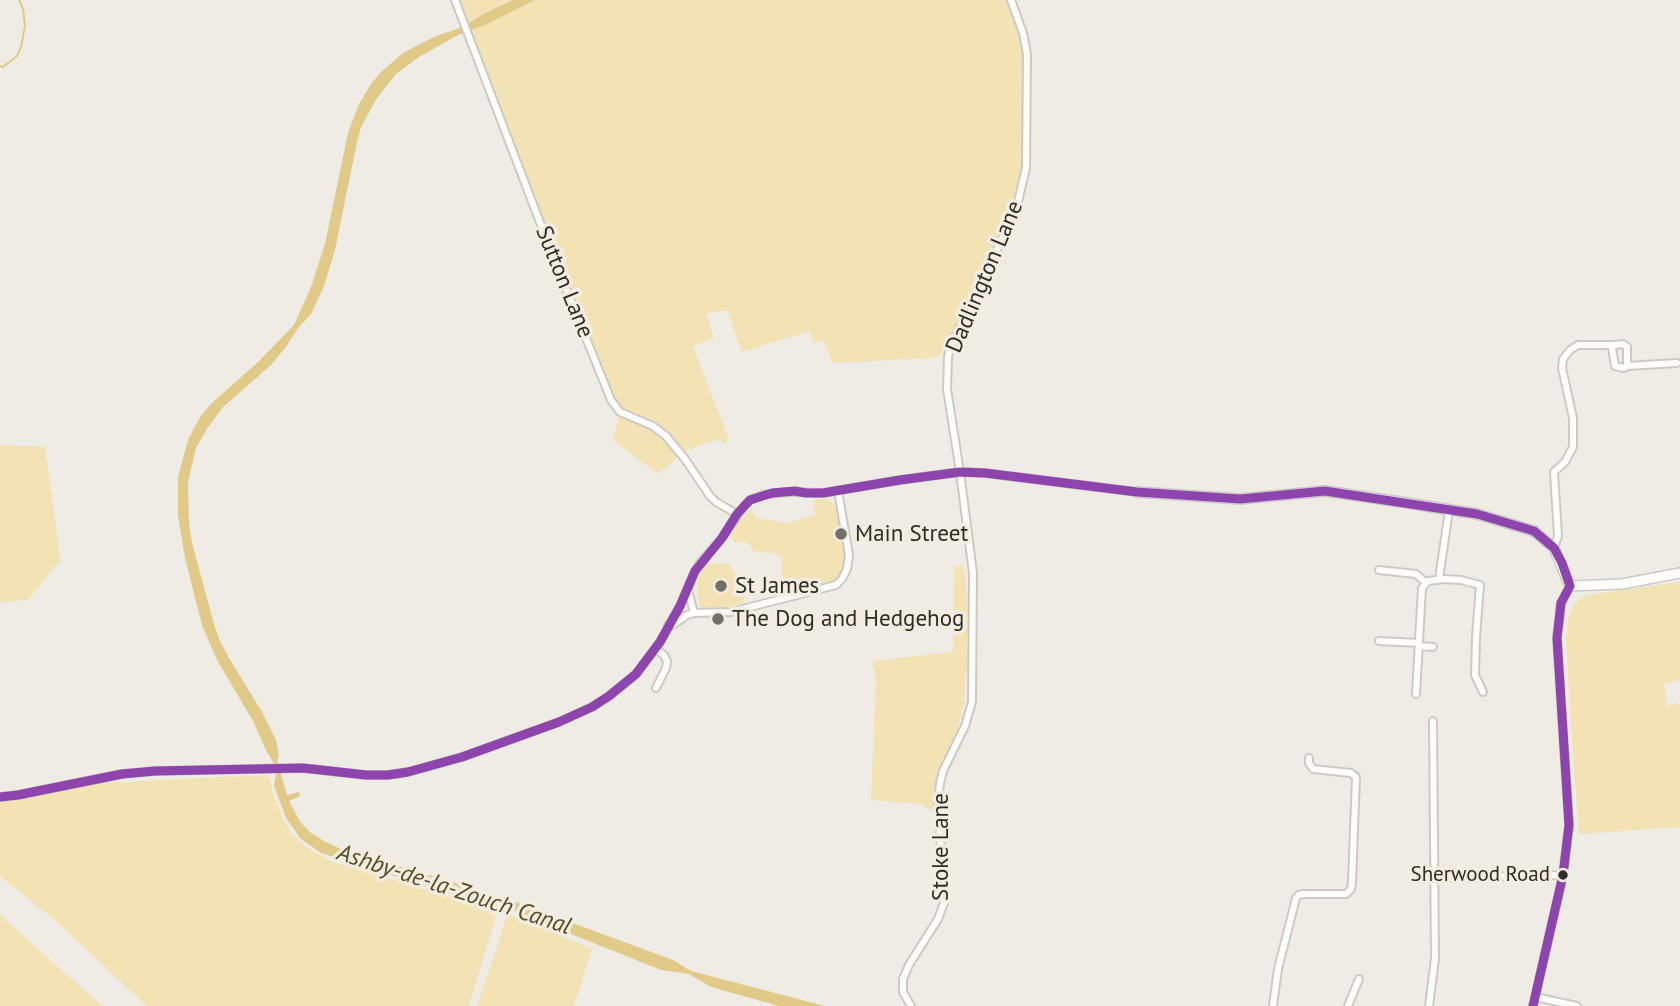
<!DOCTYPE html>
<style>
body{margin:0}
canvas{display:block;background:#eeece5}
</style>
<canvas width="1680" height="1006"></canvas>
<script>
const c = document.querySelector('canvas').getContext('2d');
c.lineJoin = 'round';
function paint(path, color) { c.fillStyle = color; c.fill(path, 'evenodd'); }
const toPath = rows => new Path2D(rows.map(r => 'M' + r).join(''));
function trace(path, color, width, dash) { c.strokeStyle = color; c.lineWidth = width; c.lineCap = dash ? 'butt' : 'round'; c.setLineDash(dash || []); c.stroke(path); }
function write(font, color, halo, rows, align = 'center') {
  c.font = font + ' "PT Sans",sans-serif'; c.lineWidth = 7; c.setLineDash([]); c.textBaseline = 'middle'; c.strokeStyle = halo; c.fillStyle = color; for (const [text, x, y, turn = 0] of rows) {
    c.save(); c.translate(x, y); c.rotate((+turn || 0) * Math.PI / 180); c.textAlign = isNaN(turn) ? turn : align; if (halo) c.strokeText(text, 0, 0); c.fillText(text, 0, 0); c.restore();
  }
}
paint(toPath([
 [455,0,510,0,478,16,464,25],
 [535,0,1008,0,1019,27,1024,44,1026,71,1024,159,1022,179,1012,209,991,258,945,348,941,354,932,358,833,363,823,340,813,343,809,331,742,352,727,310,706,314,714,338,693,346,729,440,723,444,721,440,708,442,682,453,658,474,613,440,620,412,611,400,466,31,485,25],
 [0,445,45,447,61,563,58,563,28,600,0,602],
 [814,499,827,499,837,505,847,556,845,568,841,578,834,584,783,596,781,558,777,553,754,552,748,542,735,543,730,537,734,528,751,509,756,518,789,523,815,515],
 [728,563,742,585,745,602,729,607,702,608,699,604,697,592,698,579,706,564],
 [964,566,967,601,967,659,964,704,956,735,937,774,933,793,933,812,921,804,871,800,876,682,873,661,953,652,954,567],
 [1680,582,1680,680,1664,684,1667,707,1675,703,1680,704,1680,827,1579,834,1571,727,1566,639,1568,619,1574,605,1580,599,1588,595],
 [267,775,270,780,273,794,283,819,293,836,306,847,321,856,330,861,451,897,494,906,496,911,495,920,469,1006,147,1006,56,921,0,876,0,801,27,798,106,782,130,782,156,780],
 [507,913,592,949,574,1006,477,1006,499,941],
 [0,915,75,982,103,1006,0,1006]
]), '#f2e2b4');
paint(toPath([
 [512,0,535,0,485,25,458,35,419,57,396,74,377,98,361,127,357,142,335,250,324,286,311,314,298,328,286,347,270,366,223,407,208,427,196,448,188,482,189,523,192,543,214,624,220,641,229,658,262,712,276,740,279,756,277,760,287,795,299,792,300,796,289,801,301,823,311,833,324,841,341,849,492,894,508,901,513,901,673,960,691,971,825,1006,779,1006,711,987,689,974,661,970,521,914,500,902,464,898,321,853,301,839,286,818,274,786,276,773,273,762,266,750,253,721,217,660,202,625,185,558,178,516,178,477,188,440,200,417,212,403,258,362,294,325,311,287,325,244,348,133,359,104,371,84,380,73,403,53,434,37,462,27,483,14]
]), '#e1ca88');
trace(toPath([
 [0,66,3,67,17,56,21,47,25,26,23,9,19,0]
]), '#e1ca88', 2);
const street = toPath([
 [455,0,552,254,611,400,620,412,653,426,666,436,685,459,710,496,716,502,737,514],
 [1627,366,1677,363],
 [1554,548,1558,536,1554,472,1565,462,1573,447,1573,418,1562,368,1563,359,1570,350,1578,345,1614,345,1623,344,1627,347,1627,366,1624,368,1615,366,1612,348,1614,345],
 [1379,570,1416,574,1425,582],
 [1439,579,1449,510],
 [688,590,694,613,731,612,836,585,842,579,847,569,849,555,838,491],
 [668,625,673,625,687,615,694,613],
 [1379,641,1419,643],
 [1419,646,1433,647],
 [655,649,664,655,667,661,666,668,656,688],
 [1416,694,1422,588,1428,581,1444,579,1461,580,1480,585,1476,637,1475,675,1483,692],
 [0,797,18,795,122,774,155,771,303,768,366,775,388,775,408,772,462,757,559,722,592,707,609,696,636,674,660,642,680,606,695,571,700,563,722,538,744,506,750,500,763,495,786,492,823,493,900,480,960,472,985,473,1137,492],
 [1436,878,1563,875],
 [1535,997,1577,1006],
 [911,1006,903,992,903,979,909,965,938,919,944,903,938,803,940,783,943,771,965,726,972,702,973,573,960,472,947,389,948,356,952,343,1016,210,1026,168,1027,54,1023,33,1011,0],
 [1273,1006,1278,969,1296,898,1299,895,1303,894,1346,894,1351,889,1352,882,1356,777,1351,773,1313,769,1309,763,1309,758],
 [1348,1006,1359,979],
 [1429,1006,1435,959,1433,721],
 [1533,1006,1563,875,1569,825,1557,638,1561,603,1570,586]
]);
const secondary = toPath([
 [1137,492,1240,499,1325,491,1401,502,1477,514,1534,531,1554,548,1570,586,1622,584,1680,573]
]);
trace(street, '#cccac5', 10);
trace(secondary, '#cccac5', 12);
trace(street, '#fcfcfb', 6);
trace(secondary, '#fcfcfb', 9);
trace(toPath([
 [0,797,18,795,122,774,155,771,303,768,366,775,388,775,408,772,462,757,559,722,592,707,609,696,636,674,660,642,680,606,695,571,722,538,737,514,750,500,772,493,795,491,806,493,823,493,900,480,960,472,985,473,1137,492,1240,499,1325,491,1477,514,1534,531,1554,548,1562,563,1570,586,1561,603,1557,638,1569,825,1563,875,1533,1006]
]), '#8e44ad', 9);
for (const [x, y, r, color] of [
 [841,534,7,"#716f6a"],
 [721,586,7,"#716f6a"],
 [718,619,7,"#716f6a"],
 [1563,875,6,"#2e2c28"]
]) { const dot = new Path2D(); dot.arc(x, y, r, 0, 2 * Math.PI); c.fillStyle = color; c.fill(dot); trace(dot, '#f2ede1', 2.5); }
write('21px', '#2e2c28', '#f2ede1', [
 ["Sherwood Road",1550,875]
], 'right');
write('23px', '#2e2c28', '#f2ede1', [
 ["Dadlington Lane",985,277,-67],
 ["Sutton Lane",564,282,68],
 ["Stoke Lane",941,847,-90]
]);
write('23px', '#2e2c28', '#f2ede1', [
 ["Main Street",855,534],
 ["St James",735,586],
 ["The Dog and Hedgehog",732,619]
], 'left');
write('italic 24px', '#584b24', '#f2ede1', [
 ["Ashby-de-la-Zouch Canal",454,890,18]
]);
</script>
